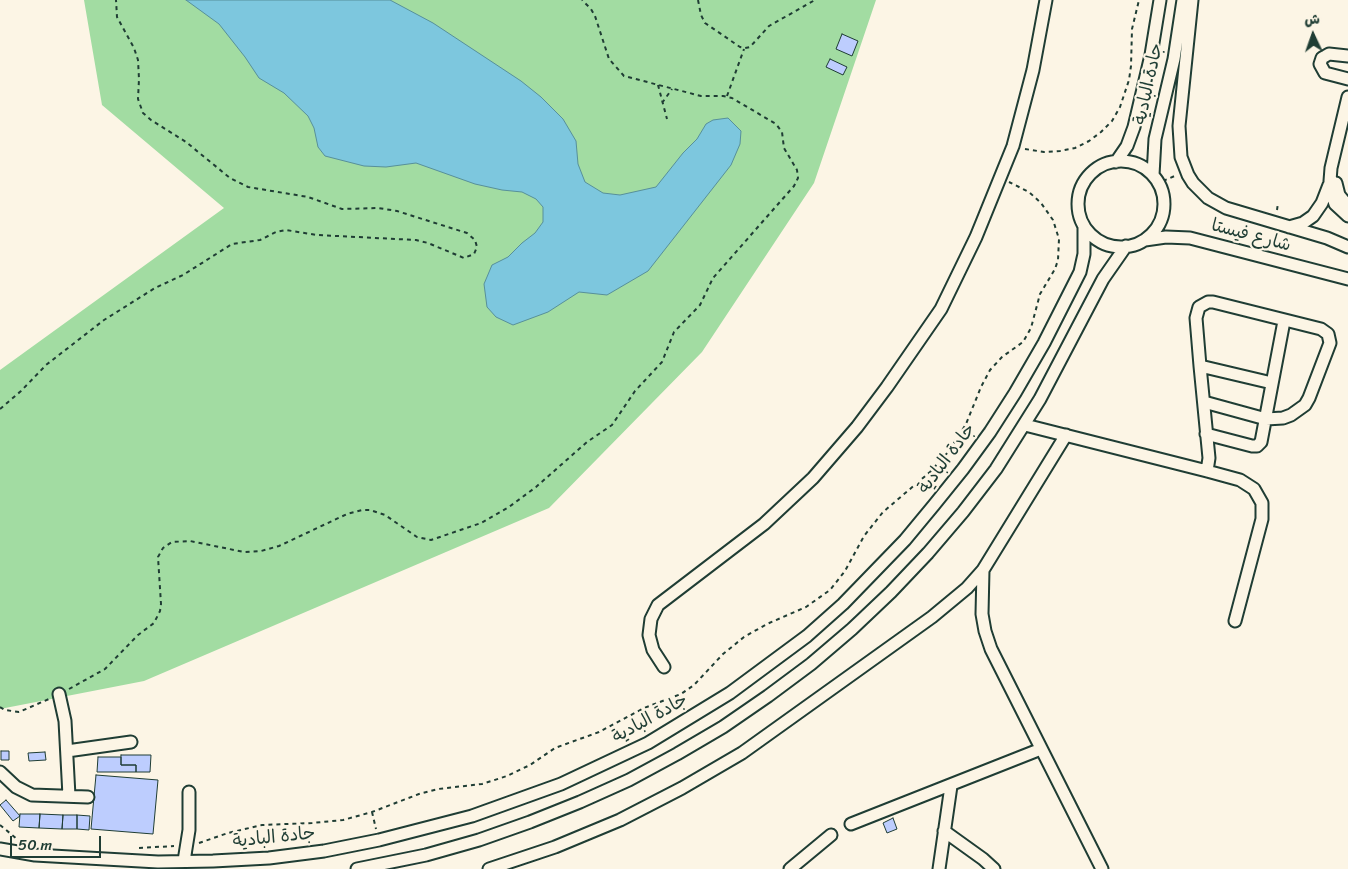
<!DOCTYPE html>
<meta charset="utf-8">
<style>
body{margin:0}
#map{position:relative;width:1348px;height:869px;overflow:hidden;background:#fcf5e5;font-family:Sriracha,"Playpen Sans Arabic",sans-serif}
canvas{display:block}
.north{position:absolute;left:1288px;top:10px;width:50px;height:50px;-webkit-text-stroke:4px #fcf5e5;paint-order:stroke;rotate:357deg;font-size:14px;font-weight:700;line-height:20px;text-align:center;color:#1f3d34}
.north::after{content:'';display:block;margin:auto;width:18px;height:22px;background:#1f3d34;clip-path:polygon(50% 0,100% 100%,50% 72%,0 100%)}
.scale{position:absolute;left:10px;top:836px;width:91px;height:22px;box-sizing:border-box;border:2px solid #1f3d34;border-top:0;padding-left:6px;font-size:15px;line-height:18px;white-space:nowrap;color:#1f3d34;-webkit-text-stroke:4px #fcf5e5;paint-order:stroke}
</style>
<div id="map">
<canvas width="1348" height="869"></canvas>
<div class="north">ش</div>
<div class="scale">50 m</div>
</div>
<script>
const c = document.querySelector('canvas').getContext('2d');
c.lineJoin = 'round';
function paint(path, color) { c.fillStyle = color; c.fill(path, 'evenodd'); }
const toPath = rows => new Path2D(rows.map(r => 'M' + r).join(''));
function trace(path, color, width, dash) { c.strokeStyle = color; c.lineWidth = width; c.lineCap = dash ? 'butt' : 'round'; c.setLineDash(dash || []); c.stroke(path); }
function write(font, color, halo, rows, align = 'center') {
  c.font = font + ' Sriracha,"Playpen Sans Arabic",sans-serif'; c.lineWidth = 4.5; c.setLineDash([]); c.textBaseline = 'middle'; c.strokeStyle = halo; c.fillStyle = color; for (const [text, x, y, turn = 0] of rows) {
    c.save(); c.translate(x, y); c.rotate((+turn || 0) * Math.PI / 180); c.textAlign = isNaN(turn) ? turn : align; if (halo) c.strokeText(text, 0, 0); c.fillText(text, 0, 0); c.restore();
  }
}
paint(toPath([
 [84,0,876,0,814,183,702,352,549,508,144,681,0,709,0,370,224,208,102,105]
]), '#a2dca2');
const water = toPath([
 [186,0,390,0,433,23,521,81,541,97,563,119,576,141,578,164,585,182,603,193,620,195,656,187,683,153,697,139,706,124,713,120,728,118,741,131,740,144,731,165,648,271,607,295,579,292,548,312,513,325,496,317,487,307,484,284,492,265,508,257,522,243,535,233,543,222,543,207,536,199,522,192,502,190,475,184,416,163,386,167,364,166,325,156,318,147,314,128,308,116,284,93,259,78,245,57,219,24,186,0]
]);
paint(water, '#7dc7de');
trace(water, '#57909a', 1);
const building = toPath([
 [842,34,858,41,852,56,836,49,842,34],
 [830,59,847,67,843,75,826,67,830,59],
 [1,751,9,751,9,760,1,760,1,751],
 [45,752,46,760,29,761,28,753,45,752],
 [121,755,151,755,150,772,136,772,136,765,121,765,121,755],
 [98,757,121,757,121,765,136,765,136,772,97,772,98,757],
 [96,775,158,780,153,834,91,829,96,775],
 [6,800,20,816,13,821,0,805,6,800],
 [20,814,40,814,39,828,19,827,20,814],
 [40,814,63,815,62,829,39,828,40,814],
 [63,815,77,815,77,829,62,829,63,815],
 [77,815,90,816,89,830,77,829,77,815],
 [893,818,897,829,887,833,883,823,893,818]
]);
paint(building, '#bdcdfe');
trace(building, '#1f3d34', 1);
const minor = toPath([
 [1192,0,1179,126,1181,157,1188,175,1193,183,1208,198,1226,208,1327,238,1348,247],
 [1348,56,1329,54,1322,58,1320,64,1325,73,1348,79],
 [1348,97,1331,168,1330,181,1330,189,1335,204,1348,216],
 '1078 204a43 43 0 1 1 86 0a43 43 0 1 1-86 0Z',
 [1116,162,1127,146,1134,127,1151,55,1160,0],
 [1153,175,1155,139,1174,59,1183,0],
 [1336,183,1339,195,1348,206],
 [1289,227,1303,223,1313,216,1322,203,1329,185],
 [1145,240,1166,237,1190,238,1348,279],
 [1200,366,1272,383],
 [1204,402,1266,419,1283,418,1291,415,1305,405,1309,398,1330,343,1328,334,1321,329,1213,302,1208,302,1199,307,1196,318,1200,366,1209,458,1207,471],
 [1025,425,1207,471,1240,480,1254,489,1262,503,1262,519,1235,621],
 [1206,434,1252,446,1257,446,1261,442,1284,321],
 [983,570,982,614,985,631,991,649,1102,869],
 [664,667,653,650,649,635,651,619,658,605,764,524,813,478,857,427,887,387,941,309,976,237,1013,146,1033,70,1046,0],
 [59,694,65,721,69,796],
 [67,751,131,742],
 [0,772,16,787,32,795,88,797],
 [851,824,1041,749],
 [944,831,983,859,994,869],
 [0,849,35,855,158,862,213,861,269,858,324,851,379,840,472,816,561,784,648,743,730,693,807,636,843,604,905,540,934,505,963,469,990,432,1015,393,1044,343,1080,272,1084,254,1084,227],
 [184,861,189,830,189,792],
 [357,869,426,855,479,840,530,822,580,802,629,780,677,754,723,727,768,696,811,664,852,629,891,592,928,553,963,512,996,469,1040,399,1103,279,1126,246],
 [489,869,555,847,620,820,682,788,742,753,932,617,967,588,983,570,1066,435],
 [790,869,831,835],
 [939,869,951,786]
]);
trace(minor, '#1f3d34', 15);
trace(toPath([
 [698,0,701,15,705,23,740,47,745,48,750,47,769,26,815,0],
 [658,85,667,119],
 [727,96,744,49],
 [662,103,672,89],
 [1025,149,1044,152,1060,151,1075,148,1089,141,1101,132,1112,121,1120,107,1129,80,1131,66,1132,29,1139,0],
 [1163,181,1177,175],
 [1277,210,1278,203],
 [0,409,21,391,46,365,104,320,155,288,183,275,232,244,260,240,276,232,286,230,317,235,416,240,428,243,464,258,474,254,477,247,475,240,467,233,397,211,378,208,342,209,308,197,248,187,230,178,186,142,151,120,143,113,138,99,139,79,138,60,134,48,117,17,116,0],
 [69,689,105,669,138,635,154,623,160,611,161,604,158,557,163,548,172,542,190,541,244,552,261,551,279,546,347,514,362,510,370,510,385,515,417,537,431,540,481,523,509,507,536,487,587,442,612,425,635,391,662,362,674,332,700,305,713,278,794,186,798,178,797,170,784,148,782,132,776,124,732,98,723,96,701,96,624,76,609,59,595,16,591,9,582,0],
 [0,707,5,710,19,712,49,699],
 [372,812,376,829],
 [0,825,17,839],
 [199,843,228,833,262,825,312,823,343,820,372,812,419,794,438,789,482,784,507,776,530,765,555,748,599,732,644,708,681,694,694,685,723,654,744,637,767,624,806,607,830,590,845,571,864,536,883,512,930,472,949,451,966,424,981,387,990,370,1002,357,1023,342,1031,328,1040,294,1055,269,1058,260,1059,239,1053,220,1041,203,1029,192,1009,182],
 [139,848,174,846]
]), '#1f3d34', 2, [4, 4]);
trace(minor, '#fcf5e5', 11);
write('18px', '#1f3d34', '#fcf5e5', [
 ["جادة البادية",1149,84,-78],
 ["شارع فيستا",1251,236,15],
 ["جادة البادية",947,459,-53],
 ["جادة البادية",650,719,-29],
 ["جادة البادية",274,838,-6]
]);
</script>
